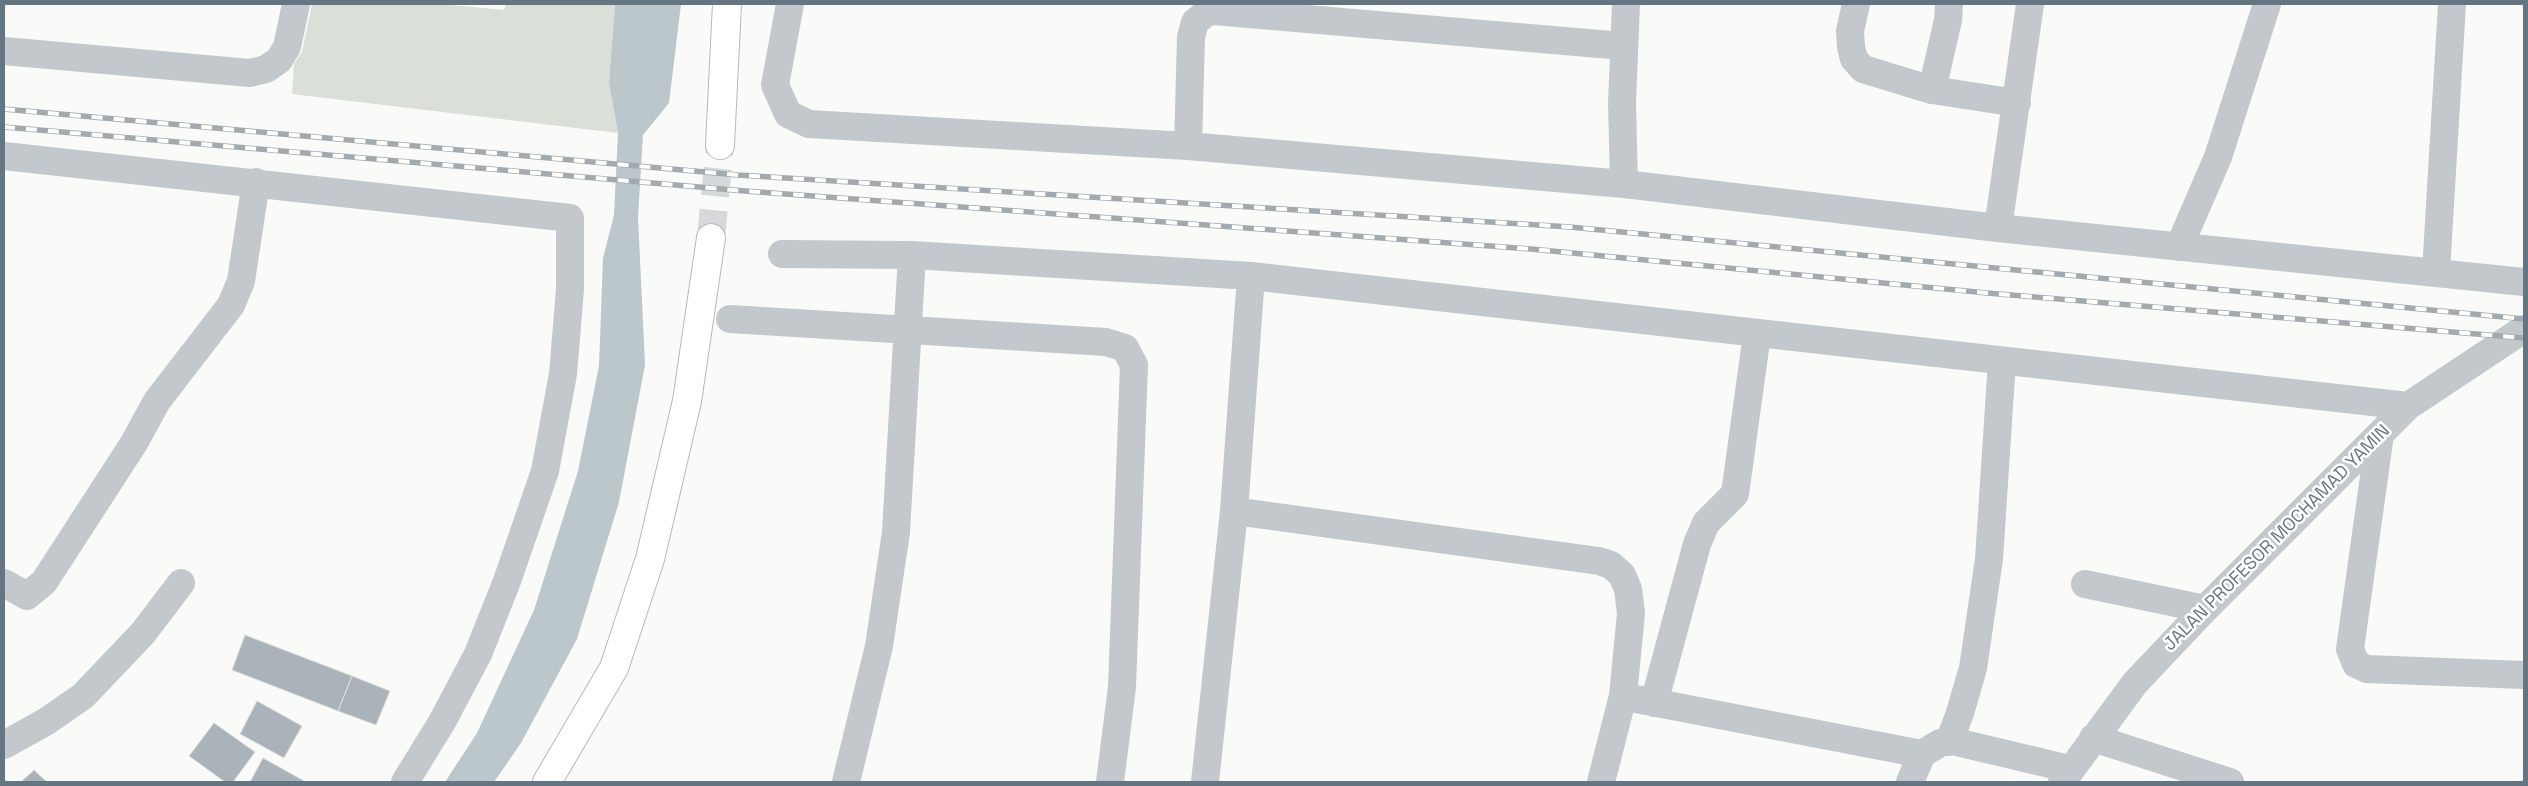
<!DOCTYPE html>
<style>
body{margin:0}
#map{position:relative;width:2528px;height:786px;overflow:hidden;background:#fafaf8;font-family:"Space Grotesk",sans-serif}
canvas{display:block}
.frame{position:absolute;inset:0;border:5px solid #657683;pointer-events:none}
</style>
<div id="map">
<canvas width="2528" height="786"></canvas>
<div class="frame"></div>
</div>
<script>
const c = document.querySelector('canvas').getContext('2d');
c.lineJoin = 'round';
function paint(path, color) { c.fillStyle = color; c.fill(path, 'evenodd'); }
const toPath = rows => new Path2D(rows.map(r => 'M' + r).join(''));
function trace(path, color, width, dash) { c.strokeStyle = color; c.lineWidth = width; c.lineCap = dash ? 'butt' : 'round'; c.setLineDash(dash || []); c.stroke(path); }
function write(font, color, halo, rows, align = 'center') {
  c.font = font + ' "Space Grotesk",sans-serif'; c.lineWidth = 5; c.setLineDash([]); c.textBaseline = 'middle'; c.strokeStyle = halo; c.fillStyle = color; for (const [text, x, y, turn = 0] of rows) {
    c.save(); c.translate(x, y); c.rotate((+turn || 0) * Math.PI / 180); c.textAlign = isNaN(turn) ? turn : align; if (halo) c.strokeText(text, 0, 0); c.fillText(text, 0, 0); c.restore();
  }
}
paint(toPath([
 [312,4,440,4,504,10,506,4,615,4,609,83,618,133,292,94,294,64,302,52]
]), '#dadfd7');
paint(toPath([
 [615,4,681,4,669,103,643,135,638,217,645,365,619,502,577,639,521,743,494,782,445,782,477,733,534,610,578,471,599,366,603,258,614,215,618,133,609,83]
]), '#bbc7cb');
const building = toPath([
 [245,635,352,676,338,711,232,670,245,635],
 [352,676,390,691,376,725,338,711,352,676],
 [257,701,302,726,284,758,240,734,257,701],
 [214,723,255,752,233,782,225,782,189,756,214,723],
 [263,758,306,782,250,782,263,758],
 [34,770,47,782,21,782,34,770]
]);
paint(building, '#aab3b9');
trace(building, '#dcdcda', 1);
trace(toPath([
 [711,238,720,145]
]), '#d5d9db', 28, [28, 14]);
const secondary = toPath([
 [720,145,727,4],
 [547,782,614,668,650,559,687,401,711,238]
]);
trace(secondary, '#b3babf', 30);
trace(toPath([
 [790,4,775,85,788,114,809,124,1188,146,1624,184,1998,228,2524,282],
 [1856,4,1850,31,1851,47,1854,59,1863,69,1932,90,2017,103],
 [4,51,250,73,266,69,279,60,287,47,296,4],
 [1932,90,1948,20,1949,4],
 [1188,146,1191,37,1195,22,1206,13,1214,11,1623,46],
 [4,156,570,218,570,289,563,374,545,471,507,581,478,654,442,722,405,782],
 [1624,184,1622,103,1626,4],
 [1998,228,2030,4],
 [2179,247,2218,157,2267,4],
 [782,254,912,255,1251,276,2408,406],
 [2436,272,2452,4],
 [730,319,1106,342,1125,348,1134,365,1122,687,1110,782],
 [2380,434,2350,649,2356,664,2367,669,2524,675],
 [1234,511,1599,561,1611,565,1622,575,1628,589,1631,613,1623,696,1601,782],
 [4,583,27,596,44,582,134,443,157,401,231,305,241,281,256,182],
 [2085,584,2205,609],
 [1636,699,1922,754],
 [1654,703,1697,544,1706,523,1735,494,1757,334],
 [2093,738,2230,782],
 [1949,742,1960,713,1973,668,1989,559,2002,361],
 [4,745,47,721,83,696,143,633,181,583],
 [846,782,879,646,896,532,912,255],
 [1205,782,1234,511,1251,276],
 [1910,782,1922,754,1940,743,1952,741,2070,769],
 [2062,782,2135,683,2205,609,2408,406,2524,329]
]), '#c3c8cc', 28);
trace(secondary, '#fff', 28);
const rail = toPath([
 [4,109,738,175,1570,227,2524,319],
 [4,127,745,191,1531,249,1987,293,2524,338]
]);
trace(rail, '#a2aab0', 5.5);
trace(rail, '#fff', 4, [11]);
write('18px', '#657683', '#fff', [
 ["JALAN PROFESOR MOCHAMAD YAMIN",2277,538,-45]
]);
</script>
